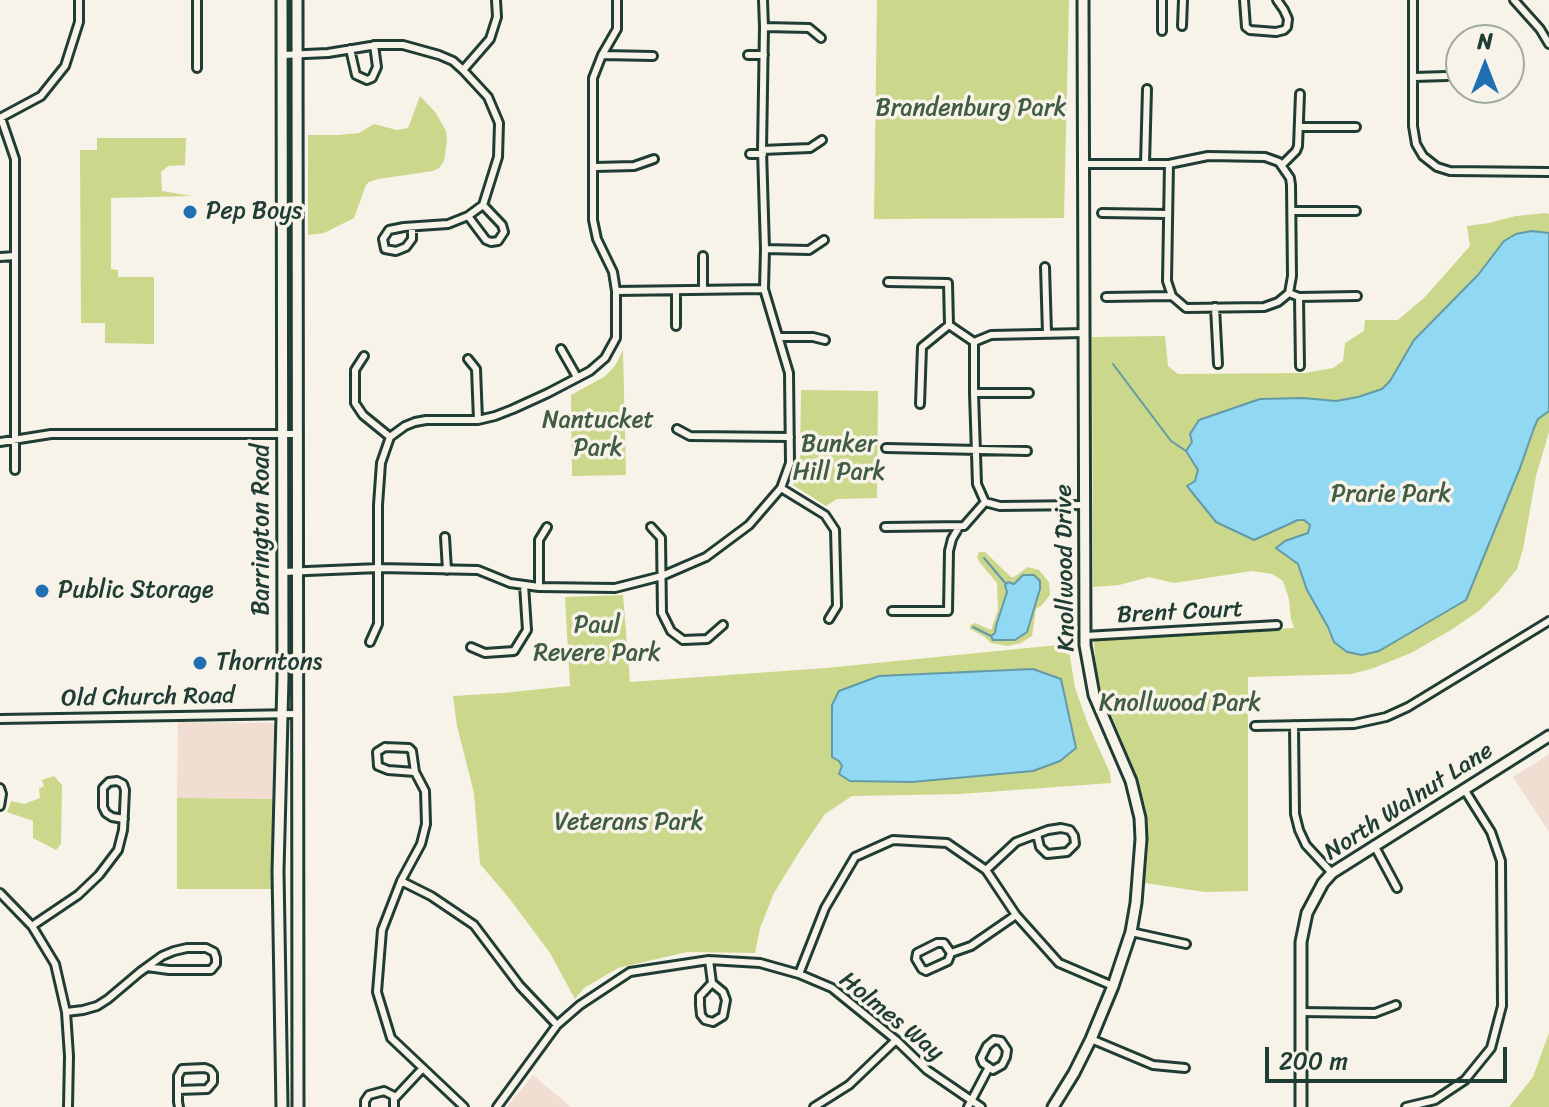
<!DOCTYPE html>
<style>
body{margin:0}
#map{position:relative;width:1549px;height:1107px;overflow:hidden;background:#f7f3e8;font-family:Sriracha,sans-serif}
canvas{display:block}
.north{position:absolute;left:1445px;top:24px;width:80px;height:80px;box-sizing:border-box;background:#f7f3e8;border:2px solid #a1aaa0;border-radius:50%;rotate:0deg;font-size:22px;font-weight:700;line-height:32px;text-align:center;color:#1f3d34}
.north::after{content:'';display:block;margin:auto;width:28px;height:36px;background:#1f6fb2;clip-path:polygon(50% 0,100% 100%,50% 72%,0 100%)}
.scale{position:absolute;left:1265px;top:1047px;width:242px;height:36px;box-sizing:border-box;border:4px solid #1f3d34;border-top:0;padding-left:10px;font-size:24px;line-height:28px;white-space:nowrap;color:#1f3d34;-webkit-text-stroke:6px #f7f3e8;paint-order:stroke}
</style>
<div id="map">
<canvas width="1549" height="1107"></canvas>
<div class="north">N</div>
<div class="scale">200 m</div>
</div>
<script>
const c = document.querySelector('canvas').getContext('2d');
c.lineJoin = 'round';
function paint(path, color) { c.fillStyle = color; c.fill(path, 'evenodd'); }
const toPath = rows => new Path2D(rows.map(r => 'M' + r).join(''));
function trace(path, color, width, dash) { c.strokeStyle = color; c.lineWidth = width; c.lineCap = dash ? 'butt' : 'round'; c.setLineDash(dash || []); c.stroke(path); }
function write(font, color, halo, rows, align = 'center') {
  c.font = font + ' Sriracha,sans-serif'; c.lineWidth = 7; c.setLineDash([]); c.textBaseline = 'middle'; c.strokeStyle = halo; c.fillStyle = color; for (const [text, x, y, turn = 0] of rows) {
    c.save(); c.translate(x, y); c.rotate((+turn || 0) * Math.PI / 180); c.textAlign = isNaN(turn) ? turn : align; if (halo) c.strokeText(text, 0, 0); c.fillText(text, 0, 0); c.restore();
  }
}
paint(toPath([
 [178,722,277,723,276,799,177,798],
 [1549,754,1549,832,1513,777],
 [533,1075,571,1107,507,1107]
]), '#f1ddd2');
paint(toPath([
 [877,0,1069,0,1064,218,874,219],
 [420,96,436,113,446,131,447,141,444,161,439,168,433,171,378,179,369,182,366,185,354,218,324,233,308,235,308,135,339,135,359,133,374,124,397,130,408,128],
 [97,138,186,138,185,165,168,166,161,172,162,191,192,196,111,198,111,269,118,270,118,277,154,277,154,344,105,343,105,323,81,323,80,150,97,150],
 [1545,213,1549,214,1549,432,1536,476,1523,549,1517,569,1500,590,1480,610,1451,630,1411,653,1371,669,1351,674,1248,677,1248,891,1205,892,1145,883,1148,848,1146,810,1138,780,1100,687,1096,671,1094,642,1099,639,1294,628,1291,619,1289,599,1283,581,1272,574,1252,571,1174,583,1149,577,1119,585,1093,587,1092,337,1165,336,1168,366,1178,374,1305,373,1333,368,1343,361,1345,343,1364,331,1365,320,1398,320,1424,298,1470,246,1467,226,1489,223,1516,216],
 [623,350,626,475,572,476,571,395,604,377,615,366],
 [801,390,878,391,877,498,837,499,826,506,793,485,800,463],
 [979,552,985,552,1011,577,1014,577,1028,567,1039,570,1049,582,1050,595,1042,605,1036,609,1032,636,1021,643,1008,646,991,643,985,637,970,629,970,625,975,623,991,630,998,610,997,583,980,563,977,557],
 [623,595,630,682,826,668,1068,644,1075,688,1088,724,1110,773,1111,783,960,794,852,796,825,814,801,849,774,893,760,928,755,953,687,952,618,968,584,988,575,999,550,953,509,898,480,864,474,793,457,726,453,696,503,693,570,686,565,597],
 [54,776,62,785,61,844,56,850,33,838,33,821,7,812,11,801,24,804,40,798,39,789,44,786,42,780],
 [177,798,276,799,276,889,177,889],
 [1549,1033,1549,1107,1509,1107,1533,1077]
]), '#cbd78a');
const water = toPath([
 [1532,231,1549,233,1549,411,1538,419,1534,428,1520,468,1466,600,1379,651,1362,655,1347,652,1334,642,1328,627,1307,590,1298,564,1276,548,1285,541,1308,533,1310,525,1304,520,1298,520,1254,540,1216,522,1187,486,1195,481,1198,470,1186,451,1192,442,1190,434,1199,420,1260,399,1303,398,1336,401,1358,397,1382,389,1390,381,1414,340,1478,275,1504,241,1516,234,1532,231],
 [1023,575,1034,575,1040,581,1040,589,1027,632,1015,640,993,640,991,636,995,633,996,626,1007,592,1005,585,1008,582,1014,584,1023,575],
 [1033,669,1061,679,1076,748,1060,761,1033,771,912,782,850,781,839,774,842,766,839,761,832,757,832,705,839,691,879,676,1033,669]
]);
paint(water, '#91d8f3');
trace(water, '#639aa7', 2);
trace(toPath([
 [1113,364,1171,441,1186,451],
 [984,558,1006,584],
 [973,627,991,636]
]), '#639aa7', 2);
const street = toPath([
 [197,0,197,68],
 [1162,0,1162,31],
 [1244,0,1246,27,1250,30,1276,32,1284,30,1287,27,1288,19,1284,10,1277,0],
 [1413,0,1413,126,1416,144,1423,156,1437,167,1450,171,1549,172],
 [1514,0,1540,29,1549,44],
 [1182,26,1183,0],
 [764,27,809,28,821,38],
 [350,49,356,75,367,80,372,78,377,67,374,45],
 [283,55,328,53,377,45,403,45,439,55,453,61,463,70,488,97,499,123,498,157,483,205,468,216,448,224,404,227,389,230,383,239,385,249,396,251,406,247,412,239,412,227],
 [602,55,653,56],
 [748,55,764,55],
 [463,70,490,39,497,17,496,0],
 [1414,77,1447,76],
 [0,118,41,96,65,66,79,22,79,0],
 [1,118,15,159,15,470],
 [1300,127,1356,127],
 [762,150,810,148,822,140],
 [750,154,763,154],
 [1083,164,1169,164,1208,156,1265,157,1279,162,1290,178,1291,185,1292,276,1289,293,1278,302,1264,307,1186,308,1172,296,1167,281,1169,164],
 [1145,164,1147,89],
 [1282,165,1296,151,1298,146,1300,94],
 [595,167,634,166,654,159],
 [1292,211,1356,211],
 [1102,213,1167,214],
 [468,216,486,240,491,242,498,241,504,232,502,225,483,205],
 [765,249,809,250,824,240],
 [703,256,703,289],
 [0,257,15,256],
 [1045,267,1047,333],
 [888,282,948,283,949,325],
 [616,291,764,289],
 [1289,293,1299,297,1357,296],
 [1106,297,1172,296],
 [1299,297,1300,366],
 [1215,307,1218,364],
 [949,325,974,342],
 [676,326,676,292],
 [780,337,813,337,825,340],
 [974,342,974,393,977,484,985,502,1000,506,1084,505],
 [974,342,991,335,1084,333],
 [561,349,577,377],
 [364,356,355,370,355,403,363,415,390,437],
 [468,359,476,369,478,420],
 [974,393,1029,393],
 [920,404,922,347,949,325],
 [677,429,690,436,790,437],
 [0,442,51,434,297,434],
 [886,448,1027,451],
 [781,488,825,515,835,530,837,606,829,619],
 [651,527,661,538,662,613,671,631,683,640,707,639,723,625],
 [885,527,964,526,985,502],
 [445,537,447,570],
 [283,572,379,568,478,570,510,583,539,587,615,588,662,576,706,557,749,525,781,488,790,463,789,373,764,289,765,249,762,150,764,27,763,0],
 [539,587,539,540,547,527],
 [892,611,948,611,949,551,952,539,959,527],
 [1085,636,1277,625],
 [370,642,378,624,378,505,381,463,390,437,405,426,415,422,426,420,478,420,495,416,513,409,548,393,590,371,605,358,616,338,616,291,613,272,597,239,593,220,593,78,602,55,617,29,617,0],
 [471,647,485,653,514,651,527,630,524,585],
 [0,719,297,714],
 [1294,725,1295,814,1299,830,1306,845,1332,873],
 [1255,726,1354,724,1386,717,1408,707,1549,621],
 [385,747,409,748,412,751,415,772,388,770,378,766,377,752,385,747],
 [415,772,425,791,426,824,421,844,401,881,382,930,377,992,391,1038,464,1107],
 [0,788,2,794,0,806],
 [1374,845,1397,888],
 [986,870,1016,842,1048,830,1061,828,1070,830,1074,836,1075,844,1067,852,1047,854,1040,847,1037,834],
 [401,881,431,896,474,925,520,986,557,1025],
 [0,893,32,926,55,964,66,1012,69,1056,68,1107],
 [32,926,78,895,99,875,118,850,123,830,124,812,125,790,123,784,117,781,109,782,103,788,103,807,106,813,112,817,124,819],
 [1131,932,1186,944],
 [937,943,944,943,951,953,948,961,926,971,922,969,916,959,917,953,937,943],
 [951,953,971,946,1016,915],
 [709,960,712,983,723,992,726,1000,723,1016,713,1022,705,1020,701,1015,700,1005,700,996,712,983],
 [799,974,825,908,855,857,893,840,947,843,986,870,1016,915,1059,963,1113,986],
 [66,1012,83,1010,97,1006,108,999,140,972,147,967,162,956,174,951,187,948,206,948,214,952,216,958,216,964,211,970,169,970,147,967],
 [1301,1012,1375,1013,1396,1005],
 [1091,1039,1153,1065,1185,1068],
 [994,1040,1001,1041,1007,1050,1006,1057,1002,1065,993,1070,983,1063,981,1058,987,1046,994,1040],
 [178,1090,207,1089,213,1082,213,1074,210,1070,205,1068,182,1069,178,1076,178,1102,179,1107],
 [394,1099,422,1069],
 [365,1107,365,1101,369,1095,384,1091,394,1096,394,1107],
 [497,1107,557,1025,580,1005,630,972,709,960,760,963,799,974,832,988,896,1040,927,1070,981,1107],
 [814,1107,849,1085,896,1040],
 [968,1107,988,1069],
 [1406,1107,1435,1100,1465,1080,1491,1048,1502,1006,1501,861,1491,832,1464,789]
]);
const secondary = toPath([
 [297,0,298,1107],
 [282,1107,278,871,283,678,282,0],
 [1053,1107,1074,1073,1091,1039,1113,986,1131,932,1136,903,1141,839,1140,818,1131,781,1094,695,1085,645,1083,0],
 [1301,1107,1301,942,1307,913,1323,883,1332,873,1549,736]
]);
trace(street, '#1f3d34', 12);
trace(secondary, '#1f3d34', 15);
trace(street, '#f7f3e8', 6);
trace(secondary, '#f7f3e8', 9);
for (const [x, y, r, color] of [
 [190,212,8,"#1f6fb2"],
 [42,591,8,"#1f6fb2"],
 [200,663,8,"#1f6fb2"]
]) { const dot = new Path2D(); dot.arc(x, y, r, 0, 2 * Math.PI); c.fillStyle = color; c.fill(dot); trace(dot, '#f7f3e8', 3); }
write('24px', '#415c45', '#f7f3e8', [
 ["Brandenburg Park",971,109],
 ["Nantucket",598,421],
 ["Park",598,449],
 ["Bunker",839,445],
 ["Hill Park",839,473],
 ["Prarie Park",1391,495],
 ["Paul",597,626],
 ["Revere Park",597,654],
 ["Knollwood Park",1180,704],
 ["Veterans Park",629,823]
]);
write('24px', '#1f3d34', '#f7f3e8', [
 ["Pep Boys",206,212],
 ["Public Storage",58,591],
 ["Thorntons",216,663]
], 'left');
write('24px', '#1f3d34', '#f7f3e8', [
 ["Barrington Road",262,530,-90],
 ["Knollwood Drive",1066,568,-91],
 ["Brent Court",1180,613,-3],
 ["Old Church Road",148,698,-1],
 ["North Walnut Lane",1409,802,-33],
 ["Holmes Way",891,1017,39]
]);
</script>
